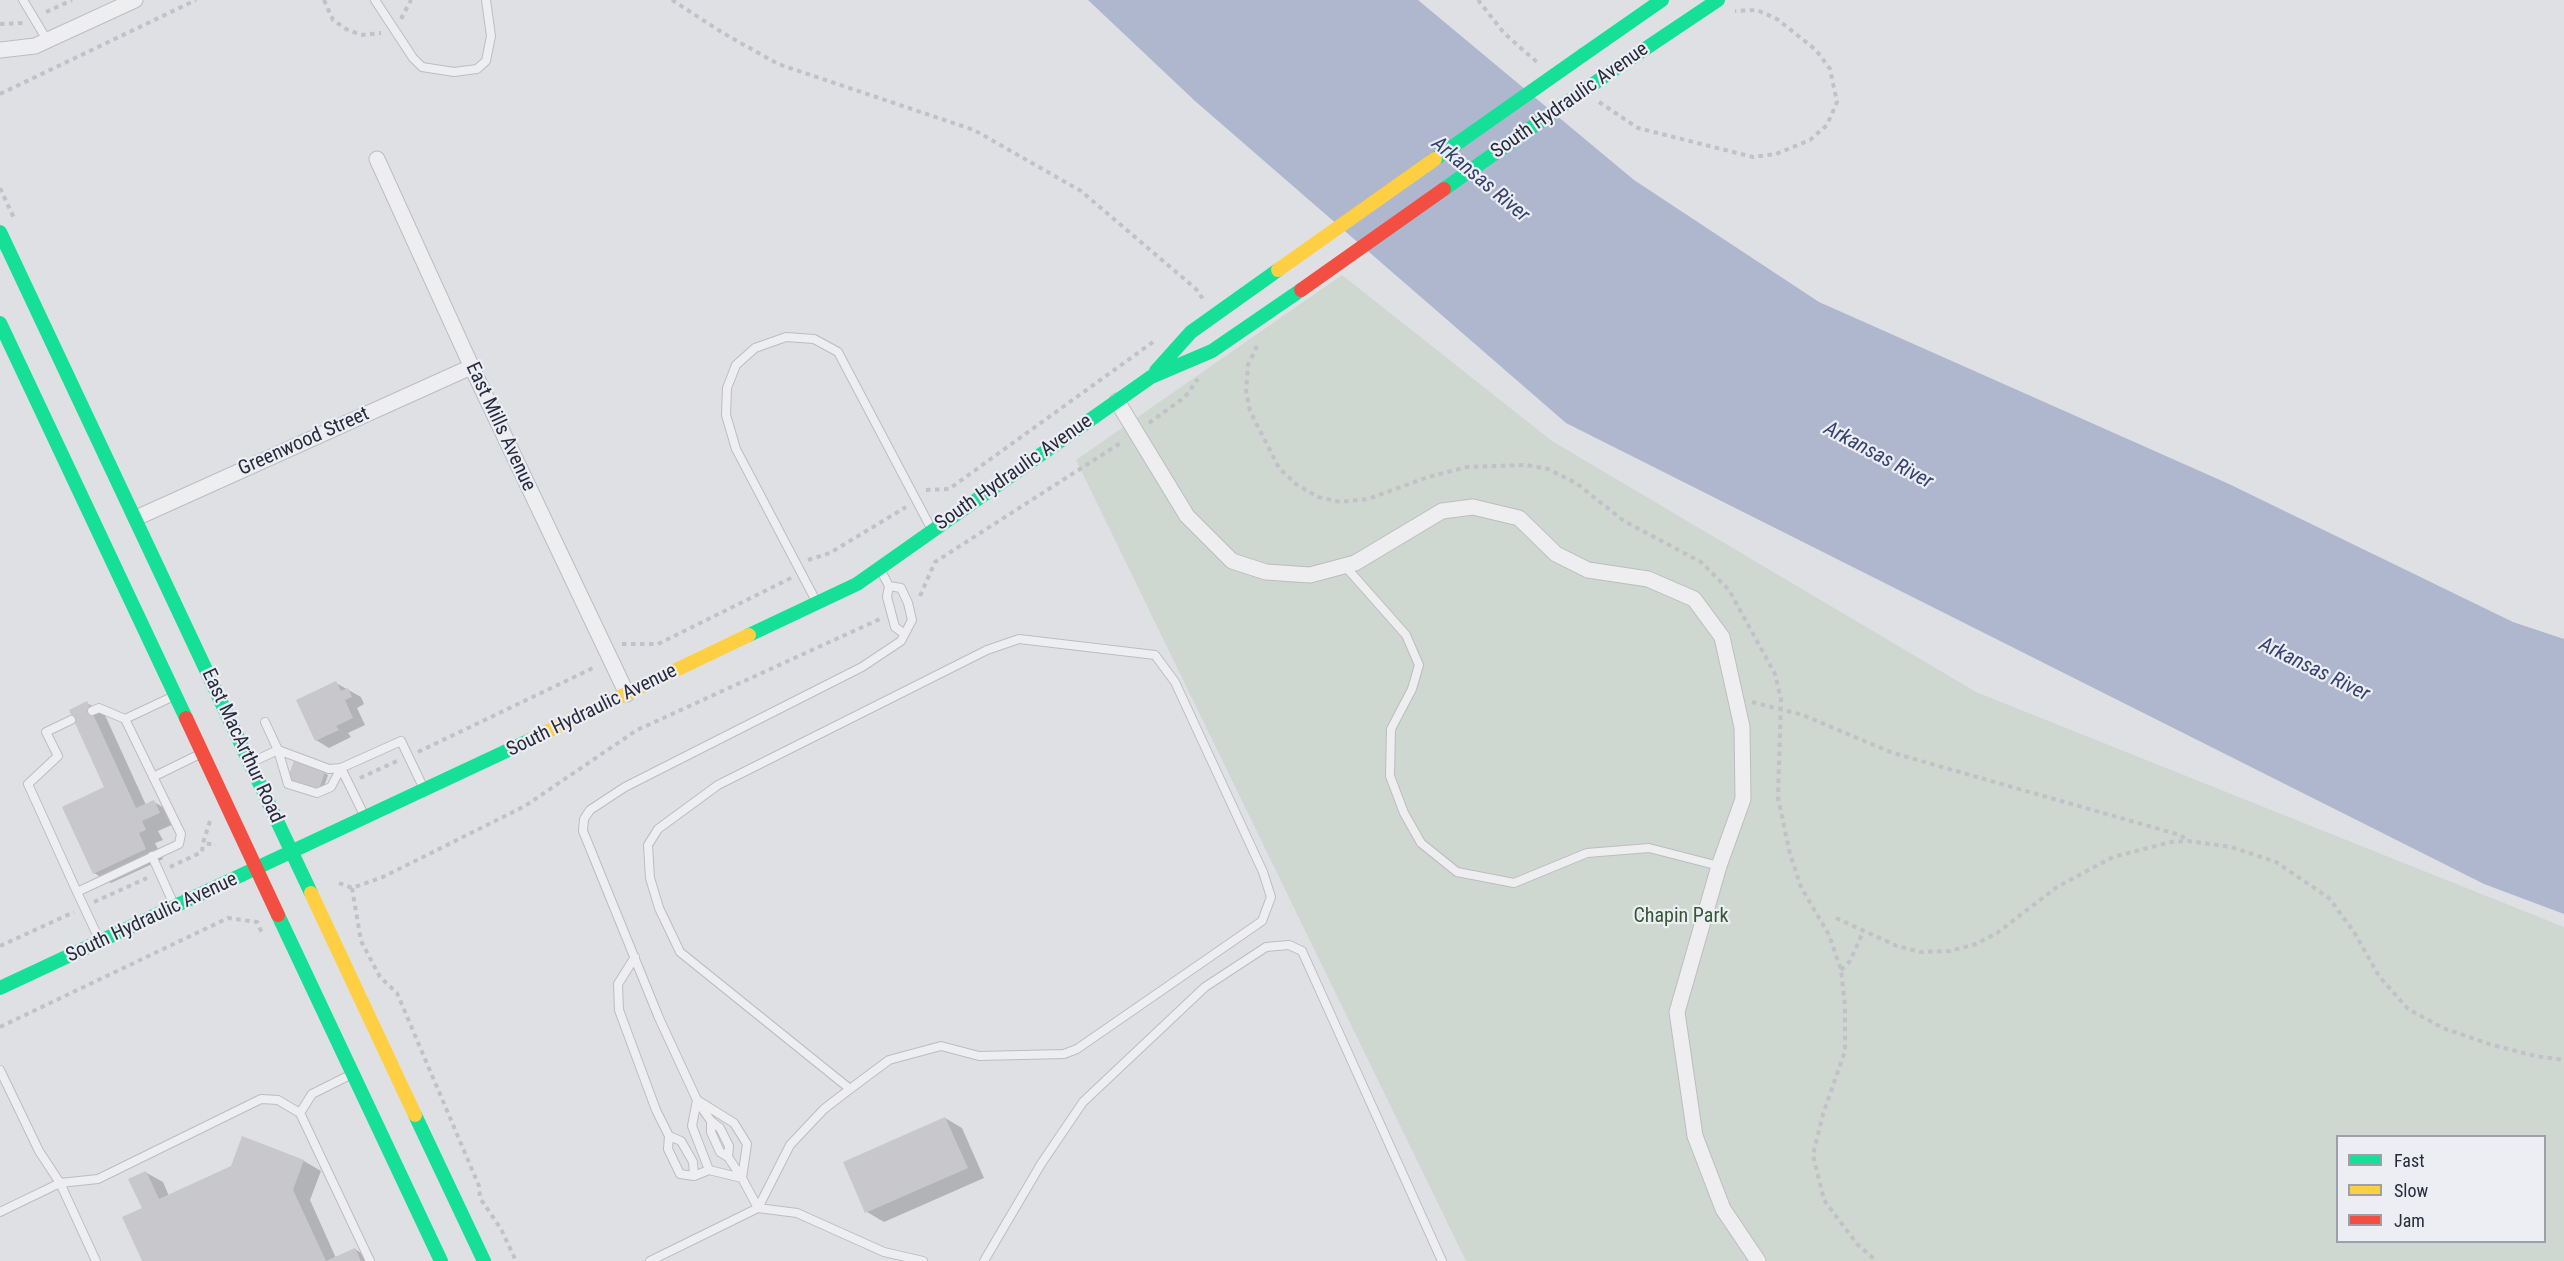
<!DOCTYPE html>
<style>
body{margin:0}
#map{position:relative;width:2564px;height:1261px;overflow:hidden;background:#dfe0e4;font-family:"Roboto Condensed",sans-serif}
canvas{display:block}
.legend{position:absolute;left:2336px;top:1135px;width:210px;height:108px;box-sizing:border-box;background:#eceef4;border:2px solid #9da0aa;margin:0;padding:8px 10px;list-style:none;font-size:18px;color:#272b3c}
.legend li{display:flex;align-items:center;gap:12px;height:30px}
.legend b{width:30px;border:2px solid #9da0aa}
</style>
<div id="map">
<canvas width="2564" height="1261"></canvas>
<ul class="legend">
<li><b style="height:8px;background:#16e098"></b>Fast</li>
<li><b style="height:8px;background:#ffcf43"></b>Slow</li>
<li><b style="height:8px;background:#f24e42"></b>Jam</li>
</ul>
</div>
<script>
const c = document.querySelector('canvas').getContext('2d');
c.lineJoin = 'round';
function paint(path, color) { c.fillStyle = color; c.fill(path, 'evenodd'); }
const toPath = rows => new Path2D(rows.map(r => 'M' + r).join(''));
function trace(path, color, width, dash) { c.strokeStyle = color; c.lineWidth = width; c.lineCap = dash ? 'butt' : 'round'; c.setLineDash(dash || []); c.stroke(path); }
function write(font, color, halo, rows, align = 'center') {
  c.font = font + ' "Roboto Condensed",sans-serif'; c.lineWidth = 4.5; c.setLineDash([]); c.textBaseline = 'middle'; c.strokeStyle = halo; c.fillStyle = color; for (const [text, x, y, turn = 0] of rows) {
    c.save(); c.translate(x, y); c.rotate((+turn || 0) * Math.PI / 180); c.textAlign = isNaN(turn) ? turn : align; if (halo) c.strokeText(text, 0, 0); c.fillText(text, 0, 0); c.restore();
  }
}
paint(toPath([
 [1342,275,1552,441,1976,692,2564,927,2564,1261,1466,1261,1076,460],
 [2338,1136,2544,1136,2544,1242,2338,1242]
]), '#ced7d0');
paint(toPath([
 [1088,0,1418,0,1634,180,1819,302,2229,484,2513,622,2564,639,2564,914,2484,884,1566,423,1195,101]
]), '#aeb7ce');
paint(toPath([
 [336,683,361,697,364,704,357,708,365,725,348,733,351,737,329,748,316,740],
 [87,703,104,713,146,805,154,802,171,812,176,823,158,831,163,840,155,843,163,859,111,883,94,873,106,788],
 [325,773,328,775,322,793,292,782],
 [945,1118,962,1128,984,1178,884,1222,867,1212,844,1163],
 [243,1138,304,1161,321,1171,310,1200,336,1258,355,1249,373,1261,144,1261,145,1172,163,1182,169,1196,232,1168]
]), '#0003');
paint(toPath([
 [336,681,341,691,348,688,352,697,345,700,353,718,336,726,339,730,315,741,296,700],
 [87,701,136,808,154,800,160,813,142,821,146,830,139,833,146,849,93,874,62,807,104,787,69,710],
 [294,760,325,772,318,792,287,781],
 [945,1117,968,1168,865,1213,843,1162],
 [242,1136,304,1160,293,1190,326,1261,142,1261,122,1217,142,1208,128,1179,146,1171,159,1199,231,1166],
 [355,1248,361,1261,326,1261]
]), '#c7c7cc');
const lane = toPath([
 [23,0,47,40],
 [375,0,413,58,422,67,454,72,477,69,486,61,491,36,486,0],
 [1345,566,1406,635,1419,665,1412,689,1391,729,1390,776,1404,813,1421,843,1457,872,1514,883,1587,853,1649,848,1719,866],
 [889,586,887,597,895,627,903,633],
 [816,601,736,449,726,415,727,388,736,365,755,348,786,337,814,339,838,352,932,530],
 [125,719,174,696],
 [71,720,46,732,58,756,28,784,77,892,179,844,181,834,125,719,99,708,92,711],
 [278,750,329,769,341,768,331,787,317,793,288,784,278,750],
 [252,762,278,750,265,722],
 [153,777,200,754],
 [365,817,341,768,401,741,424,789],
 [152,856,175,907],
 [77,892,99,939],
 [635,957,618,984,619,1010,656,1110,669,1136,668,1149,680,1174,694,1176,709,1170],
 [0,1070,39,1151,60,1183,98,1179,261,1099,278,1100,300,1113],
 [352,1074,312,1094,300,1113,370,1261],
 [697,1100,692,1126,709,1170,742,1178],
 [699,1104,711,1121,711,1132,720,1152,728,1157,742,1178],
 [711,1121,720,1128,729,1146,728,1157],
 [669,1136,681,1141,693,1162,694,1176],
 [758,1208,790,1145,824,1109,850,1089,889,1060,941,1046,979,1056,1064,1054,1077,1049,1262,921,1271,897,1263,872,1175,682,1155,655,1019,639,987,650,718,785,658,829,648,845,650,878,659,908,680,952,850,1089],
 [758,1208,742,1178,747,1144,734,1123,697,1100,659,1018,583,831,584,819,590,810,625,787,862,667,901,641,912,620,908,603,901,588,889,586,880,569],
 [0,1212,60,1183,96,1261],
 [650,1261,758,1208,797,1213,884,1252,923,1261],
 [984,1261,1041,1164,1083,1102,1205,987,1266,947,1289,945,1302,951,1442,1261]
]);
const street = toPath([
 [0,50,35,46,135,0],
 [377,159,474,372,627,694],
 [1117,401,1187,516,1232,561,1266,572,1310,575,1355,563,1442,511,1473,507,1519,518,1556,554,1588,570,1648,579,1694,599,1722,637,1742,727,1743,799,1719,866,1677,1012,1695,1136,1723,1209,1758,1261],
 [136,518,471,367]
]);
trace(lane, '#bcbdc1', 10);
trace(street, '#bcbdc1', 17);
trace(toPath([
 [324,0,333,20,346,29,361,35,381,33],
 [672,0,723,33,778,64,974,130,1081,191,1196,289,1203,299],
 [1478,0,1504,33,1539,64],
 [46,12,72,0],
 [401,19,411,0],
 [0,24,23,23],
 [0,94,196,0],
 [1599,102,1638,128,1753,157,1776,154,1810,140,1827,125,1837,102,1830,69,1816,50,1777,19,1757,10,1735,11],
 [0,188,14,218],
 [1257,346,1248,365,1246,391,1250,411,1279,468,1296,484,1318,497,1340,502,1368,499,1428,477,1467,467,1526,465,1548,469,1576,483,1624,521,1701,562,1729,590,1775,674,1781,699,1778,798,1790,854,1801,887,1829,935,1841,970,1845,1005,1845,1051,1823,1114,1813,1155,1824,1200,1857,1244,1876,1261],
 [1149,423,1185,397,1198,379],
 [926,490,949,489,1153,342],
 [808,560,830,553,906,507],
 [920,596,935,562,1122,442],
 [622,644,658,644,791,578],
 [1752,702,1803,715,1893,753,2180,835,2189,841],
 [418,752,593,668],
 [360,778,397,761],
 [210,821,203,843,216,845],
 [170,867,202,852,203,843],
 [339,883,352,888,383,877,525,806,637,730,880,619],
 [352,888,361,941,380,977,397,993,479,1186,480,1198,501,1229,516,1261],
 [94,902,147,878],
 [1836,918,1897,946,1920,952,1950,951,1976,944,1997,933,2057,887,2113,857,2171,842,2189,841,2231,847,2276,862,2329,898,2354,932,2379,976,2408,1009,2443,1028,2489,1044,2535,1056,2564,1060],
 [0,946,74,912],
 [1841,970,1850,961,1863,932],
 [0,1027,228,918,257,922,262,933]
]), '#c1c1c7', 4, [4.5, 4.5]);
trace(lane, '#eeeef1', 8);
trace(street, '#eeeef1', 15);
trace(toPath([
 [1583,55,1662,0],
 [1609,73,1718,0],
 [0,232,311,893],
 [0,323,186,718],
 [1156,371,1191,332,1278,270],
 [749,635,857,584,1151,377,1212,351,1301,290],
 [278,915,441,1261],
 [0,988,530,740],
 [415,1115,484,1261]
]), '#16e098', 14);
trace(toPath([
 [530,740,749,635],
 [311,893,415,1115]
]), '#ffcf43', 14);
trace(toPath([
 [186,718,278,915]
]), '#f24e42', 14);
trace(toPath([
 [1435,159,1583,55],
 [1444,189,1609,73]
]), '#16e098', 14);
trace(toPath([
 [1278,270,1435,159]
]), '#ffcf43', 14);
trace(toPath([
 [1301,290,1444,189]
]), '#f24e42', 14);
write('20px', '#272b3c', '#eceef4', [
 ["South Hydraulic Avenue",1570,101,-35],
 ["East Mills Avenue",500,427,65],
 ["Greenwood Street",304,442,-24],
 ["South Hydraulic Avenue",1014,473,-35],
 ["South Hydraulic Avenue",592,711,-26],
 ["East MacArthur Road",242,746,65],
 ["South Hydraulic Avenue",152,918,-25]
]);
write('20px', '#355735', '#eceef4', [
 ["Chapin Park",1681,917]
]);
write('italic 21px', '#34426d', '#eceef4', [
 ["Arkansas River",1480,180,40],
 ["Arkansas River",1878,456,28],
 ["Arkansas River",2314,670,26]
]);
</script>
